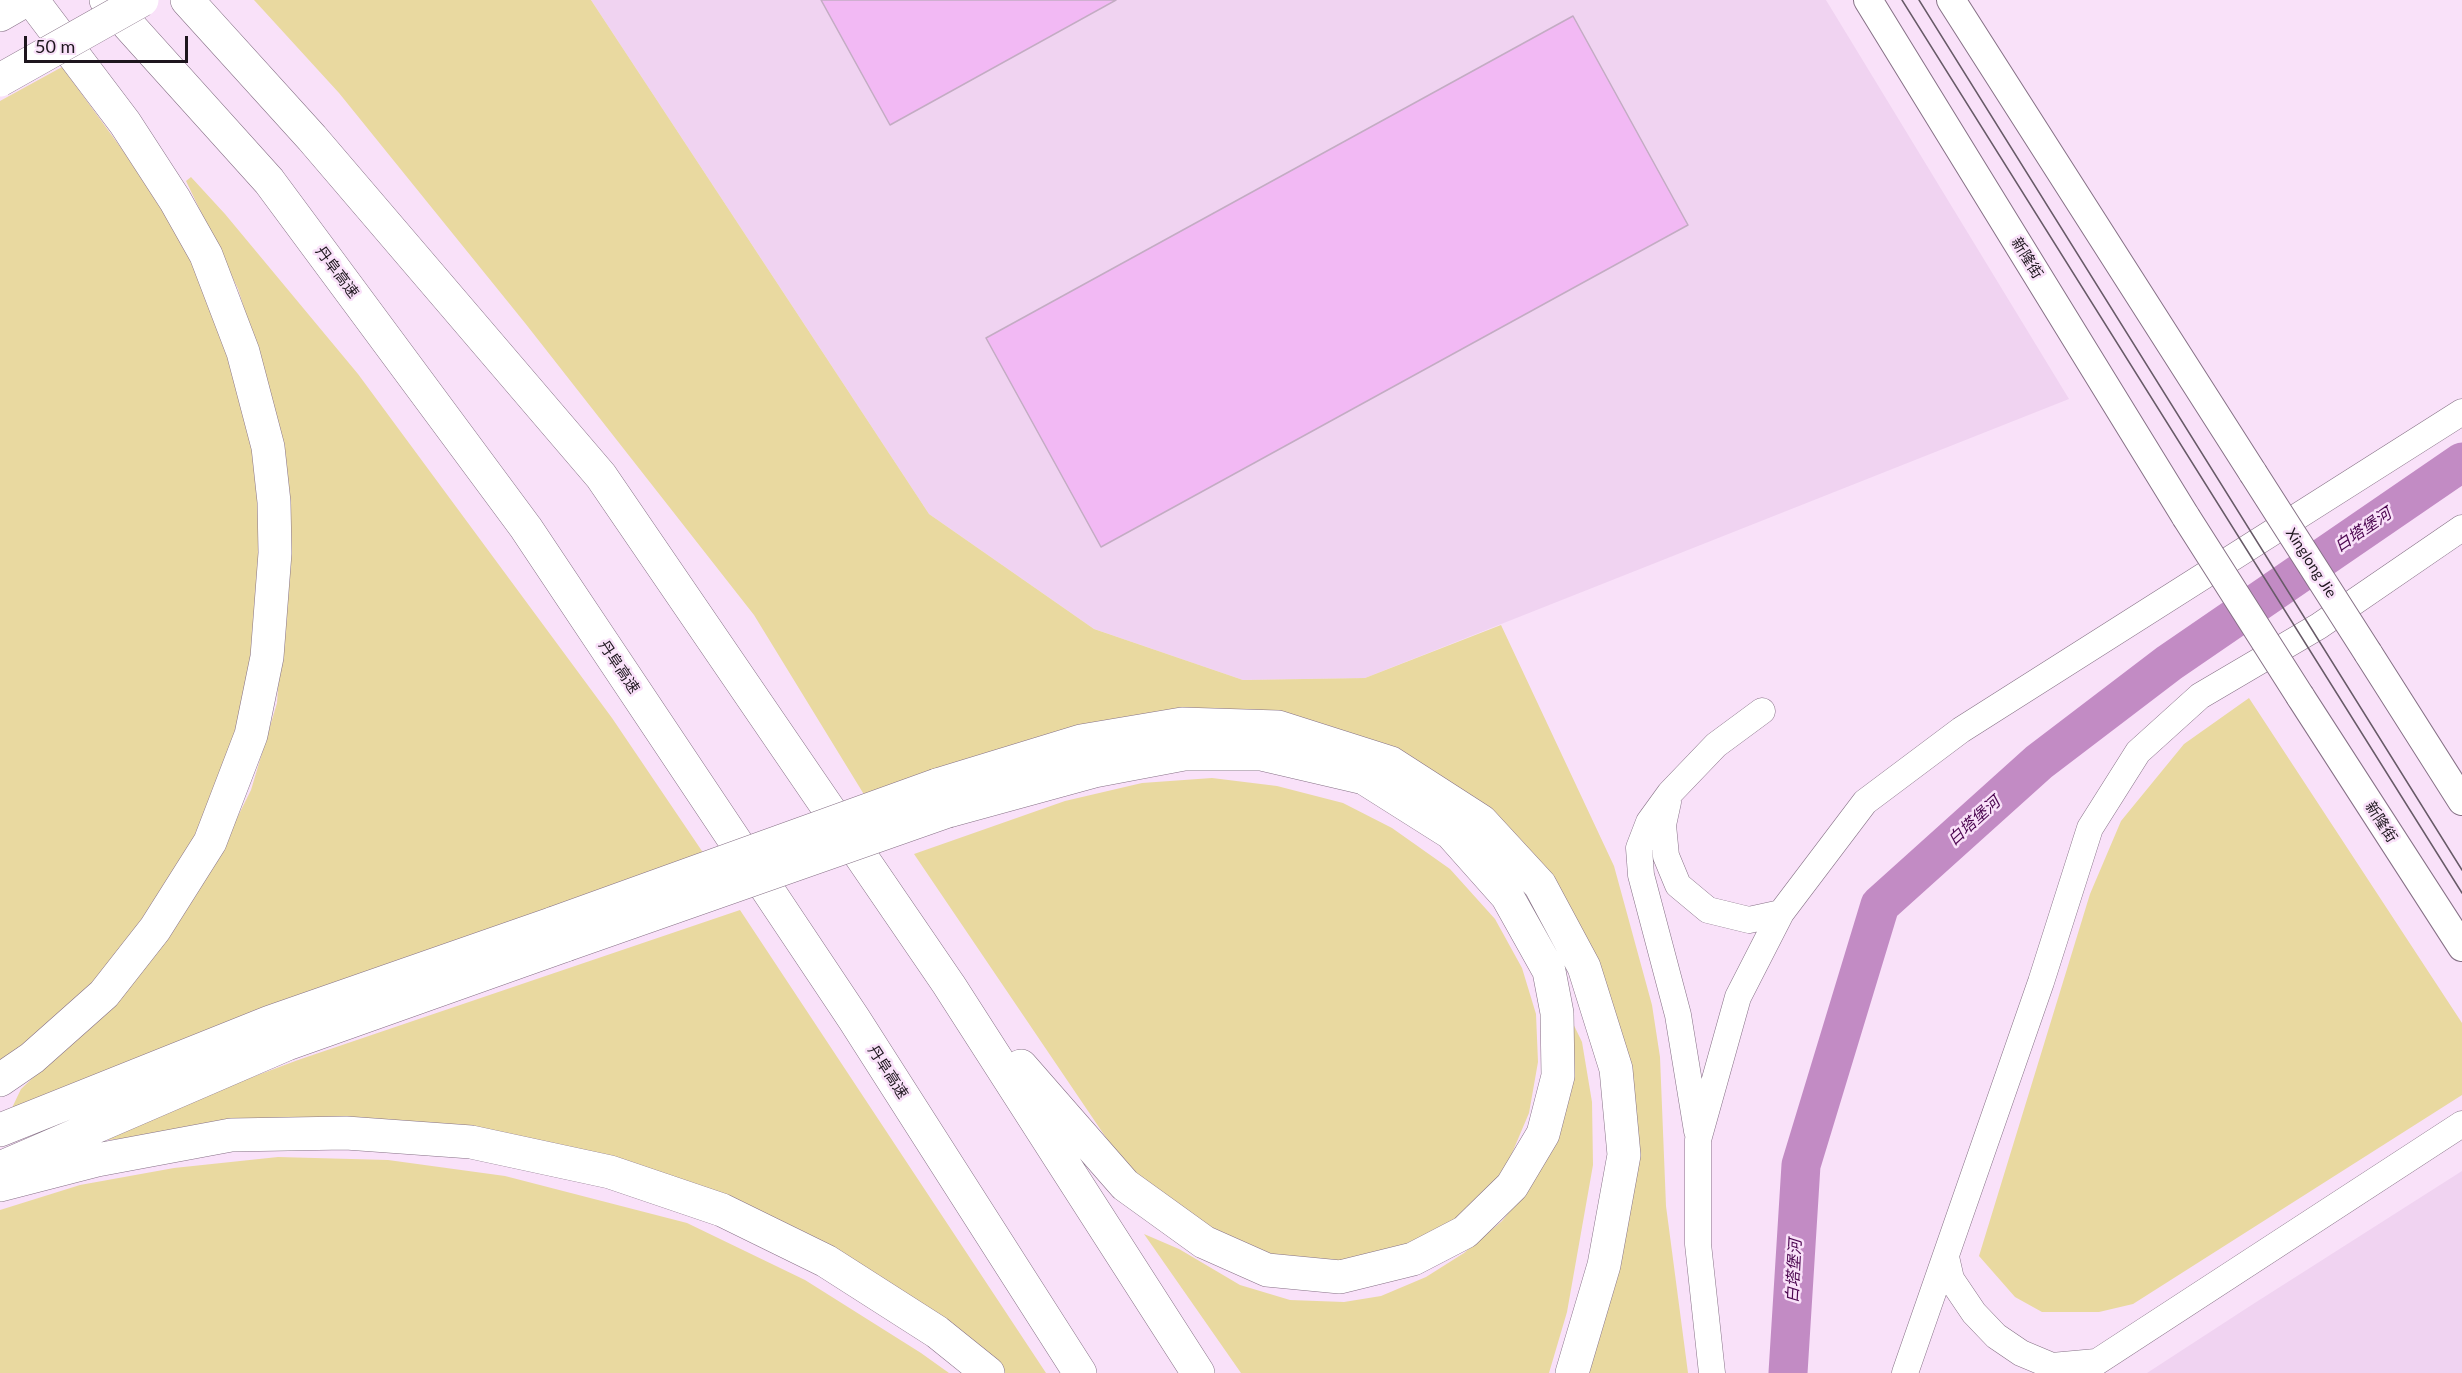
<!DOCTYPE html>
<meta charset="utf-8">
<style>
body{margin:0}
#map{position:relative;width:2462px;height:1373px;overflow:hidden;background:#f9e1f9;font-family:Lato,sans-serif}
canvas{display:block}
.scale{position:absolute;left:24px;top:36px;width:164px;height:27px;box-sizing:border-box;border:3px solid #1e161e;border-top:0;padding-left:8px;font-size:18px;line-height:21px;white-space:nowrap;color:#1e161e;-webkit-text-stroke:4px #f9e1f9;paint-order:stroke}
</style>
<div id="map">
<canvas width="2462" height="1373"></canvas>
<div class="scale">50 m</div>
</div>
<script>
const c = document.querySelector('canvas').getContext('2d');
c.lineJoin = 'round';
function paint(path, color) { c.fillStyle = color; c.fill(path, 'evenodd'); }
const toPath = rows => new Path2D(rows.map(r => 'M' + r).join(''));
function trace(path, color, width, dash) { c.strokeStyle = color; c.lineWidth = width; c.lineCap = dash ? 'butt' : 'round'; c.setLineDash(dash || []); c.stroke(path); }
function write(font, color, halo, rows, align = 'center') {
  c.font = font + ' Lato,"Noto Sans SC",sans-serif'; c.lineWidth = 5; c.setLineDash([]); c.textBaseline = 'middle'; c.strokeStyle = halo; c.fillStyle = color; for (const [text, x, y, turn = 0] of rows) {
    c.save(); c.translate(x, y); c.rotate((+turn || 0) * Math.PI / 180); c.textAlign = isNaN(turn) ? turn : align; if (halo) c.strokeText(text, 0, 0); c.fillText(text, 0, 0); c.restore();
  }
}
paint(toPath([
 [591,0,1826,0,2069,399,1365,678,1243,680,1094,629,929,514],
 [2462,1171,2462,1373,2147,1373,2250,1306]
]), '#f0d3f1');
paint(toPath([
 [254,0,591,0,929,514,1094,629,1243,680,1365,678,1501,625,1614,866,1652,1005,1660,1057,1666,1206,1688,1373,1583,1373,1631,1148,1569,919,1356,746,868,801,754,615,525,323,339,93],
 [62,67,124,152,175,230,206,290,237,372,249,433,260,500,261,579,244,705,225,771,199,830,133,937,83,996,0,1065,0,101],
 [191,177,225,214,358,374,612,718,706,857,11,1110,21,1089,116,999,215,862,251,790,277,703,284,601,259,355,238,289,186,181],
 [2249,698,2462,1023,2462,1095,2133,1304,2099,1312,2042,1312,2015,1297,1979,1256,2090,894,2121,821,2184,744],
 [1212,778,1277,786,1343,803,1392,828,1450,869,1495,919,1522,968,1536,1014,1538,1062,1529,1113,1510,1158,1487,1195,1451,1225,1414,1247,1323,1267,1251,1253,1151,1189,1111,1145,914,854,1065,801,1142,783],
 [740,910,1046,1373,1005,1373,952,1330,631,1170,199,1129,109,1140,106,1132,298,1060],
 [1567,1011,1582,1042,1592,1102,1593,1165,1567,1312,1549,1373,1241,1373,1144,1234,1179,1249,1240,1285,1290,1300,1344,1302,1381,1296,1426,1277,1464,1253,1502,1221,1534,1181],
 [278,1157,388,1160,505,1176,687,1223,805,1280,921,1353,949,1373,0,1373,0,1210,80,1185,174,1168]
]), '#e9d9a0');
trace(toPath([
 [1788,1373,1801,1165,1880,905,2039,762,2169,663,2462,462]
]), '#c28bc4', 39);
const building = toPath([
 [821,0,1116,0,890,125,821,0],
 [1573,16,1688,225,1101,547,986,338,1573,16]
]);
paint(building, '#f2b9f4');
trace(building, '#c3acc3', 1.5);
const secondary = toPath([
 [1668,802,1663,825,1666,856,1678,885,1708,910,1749,920,1781,913],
 [1697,1131,1678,1015,1641,875,1639,848,1649,822,1670,793,1716,745,1762,711],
 [1946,1257,1951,1279,1974,1313,1996,1336,2021,1353,2052,1366,2096,1362],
 [1712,1373,1698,1244,1698,1140,1738,997,1781,913,1865,802,1961,730,2462,412],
 [1905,1373,2041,982,2090,828,2138,752,2200,696,2319,626,2462,528],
 [2080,1373,2462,1124]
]);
const primary = toPath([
 [1868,0,2186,517],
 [1951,0,2253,473],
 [2368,653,2462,801],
 [2300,696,2462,947]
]);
const highway = toPath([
 [106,0,269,181,526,528,854,1019,1080,1373],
 [187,0,312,138,601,476,949,985,1198,1373],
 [0,15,26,0],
 [937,785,1081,741,1182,724,1278,727,1391,763,1481,821,1540,885,1584,967,1616,1069,1624,1155,1604,1265,1572,1373],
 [948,811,1094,771,1184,754,1261,754,1364,778,1451,833,1507,896,1549,971,1557,1013,1558,1076,1543,1134,1512,1186,1465,1232,1413,1259,1340,1277,1267,1270,1204,1242,1125,1185,1021,1066],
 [0,1080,32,1058,104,994,155,929,210,842,251,735,267,657,275,553,274,502,268,447,243,352,206,255,175,200,125,123,32,0],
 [0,1130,270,1022,554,923],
 [0,1168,287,1044,566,945],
 [0,1185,97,1160,231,1135,346,1133,471,1142,610,1172,722,1210,826,1261,937,1332,988,1373]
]);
trace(secondary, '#867186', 27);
trace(primary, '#867186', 30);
trace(highway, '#867186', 34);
trace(secondary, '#fff', 26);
trace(primary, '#fff', 28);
trace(highway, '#fff', 33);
trace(toPath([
 [1902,0,2462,893],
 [1919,0,2462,870]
]), '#675a67', 1.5);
const primaryBridge = toPath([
 [2253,473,2368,653],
 [2186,517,2300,696]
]);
const highwayBridge = toPath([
 [0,80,142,0],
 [554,923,937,785],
 [566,945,948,811]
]);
trace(primaryBridge, '#867186', 30, []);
trace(highwayBridge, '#867186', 34, []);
trace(primaryBridge, '#fff', 28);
trace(highwayBridge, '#fff', 33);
write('15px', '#1e161e', '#f9e1f9', [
 ["新隆街",2027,258,58],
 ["丹阜高速",337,272,53],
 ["Xinglong Jie",2311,563,57],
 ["丹阜高速",619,667,56],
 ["新隆街",2381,822,57],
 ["丹阜高速",888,1072,57]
]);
write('italic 16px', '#4b054f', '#f9e1f9', [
 ["白塔堡河",2363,530,-34],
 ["白塔堡河",1974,821,-42],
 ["白塔堡河",1794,1271,-87]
]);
</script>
